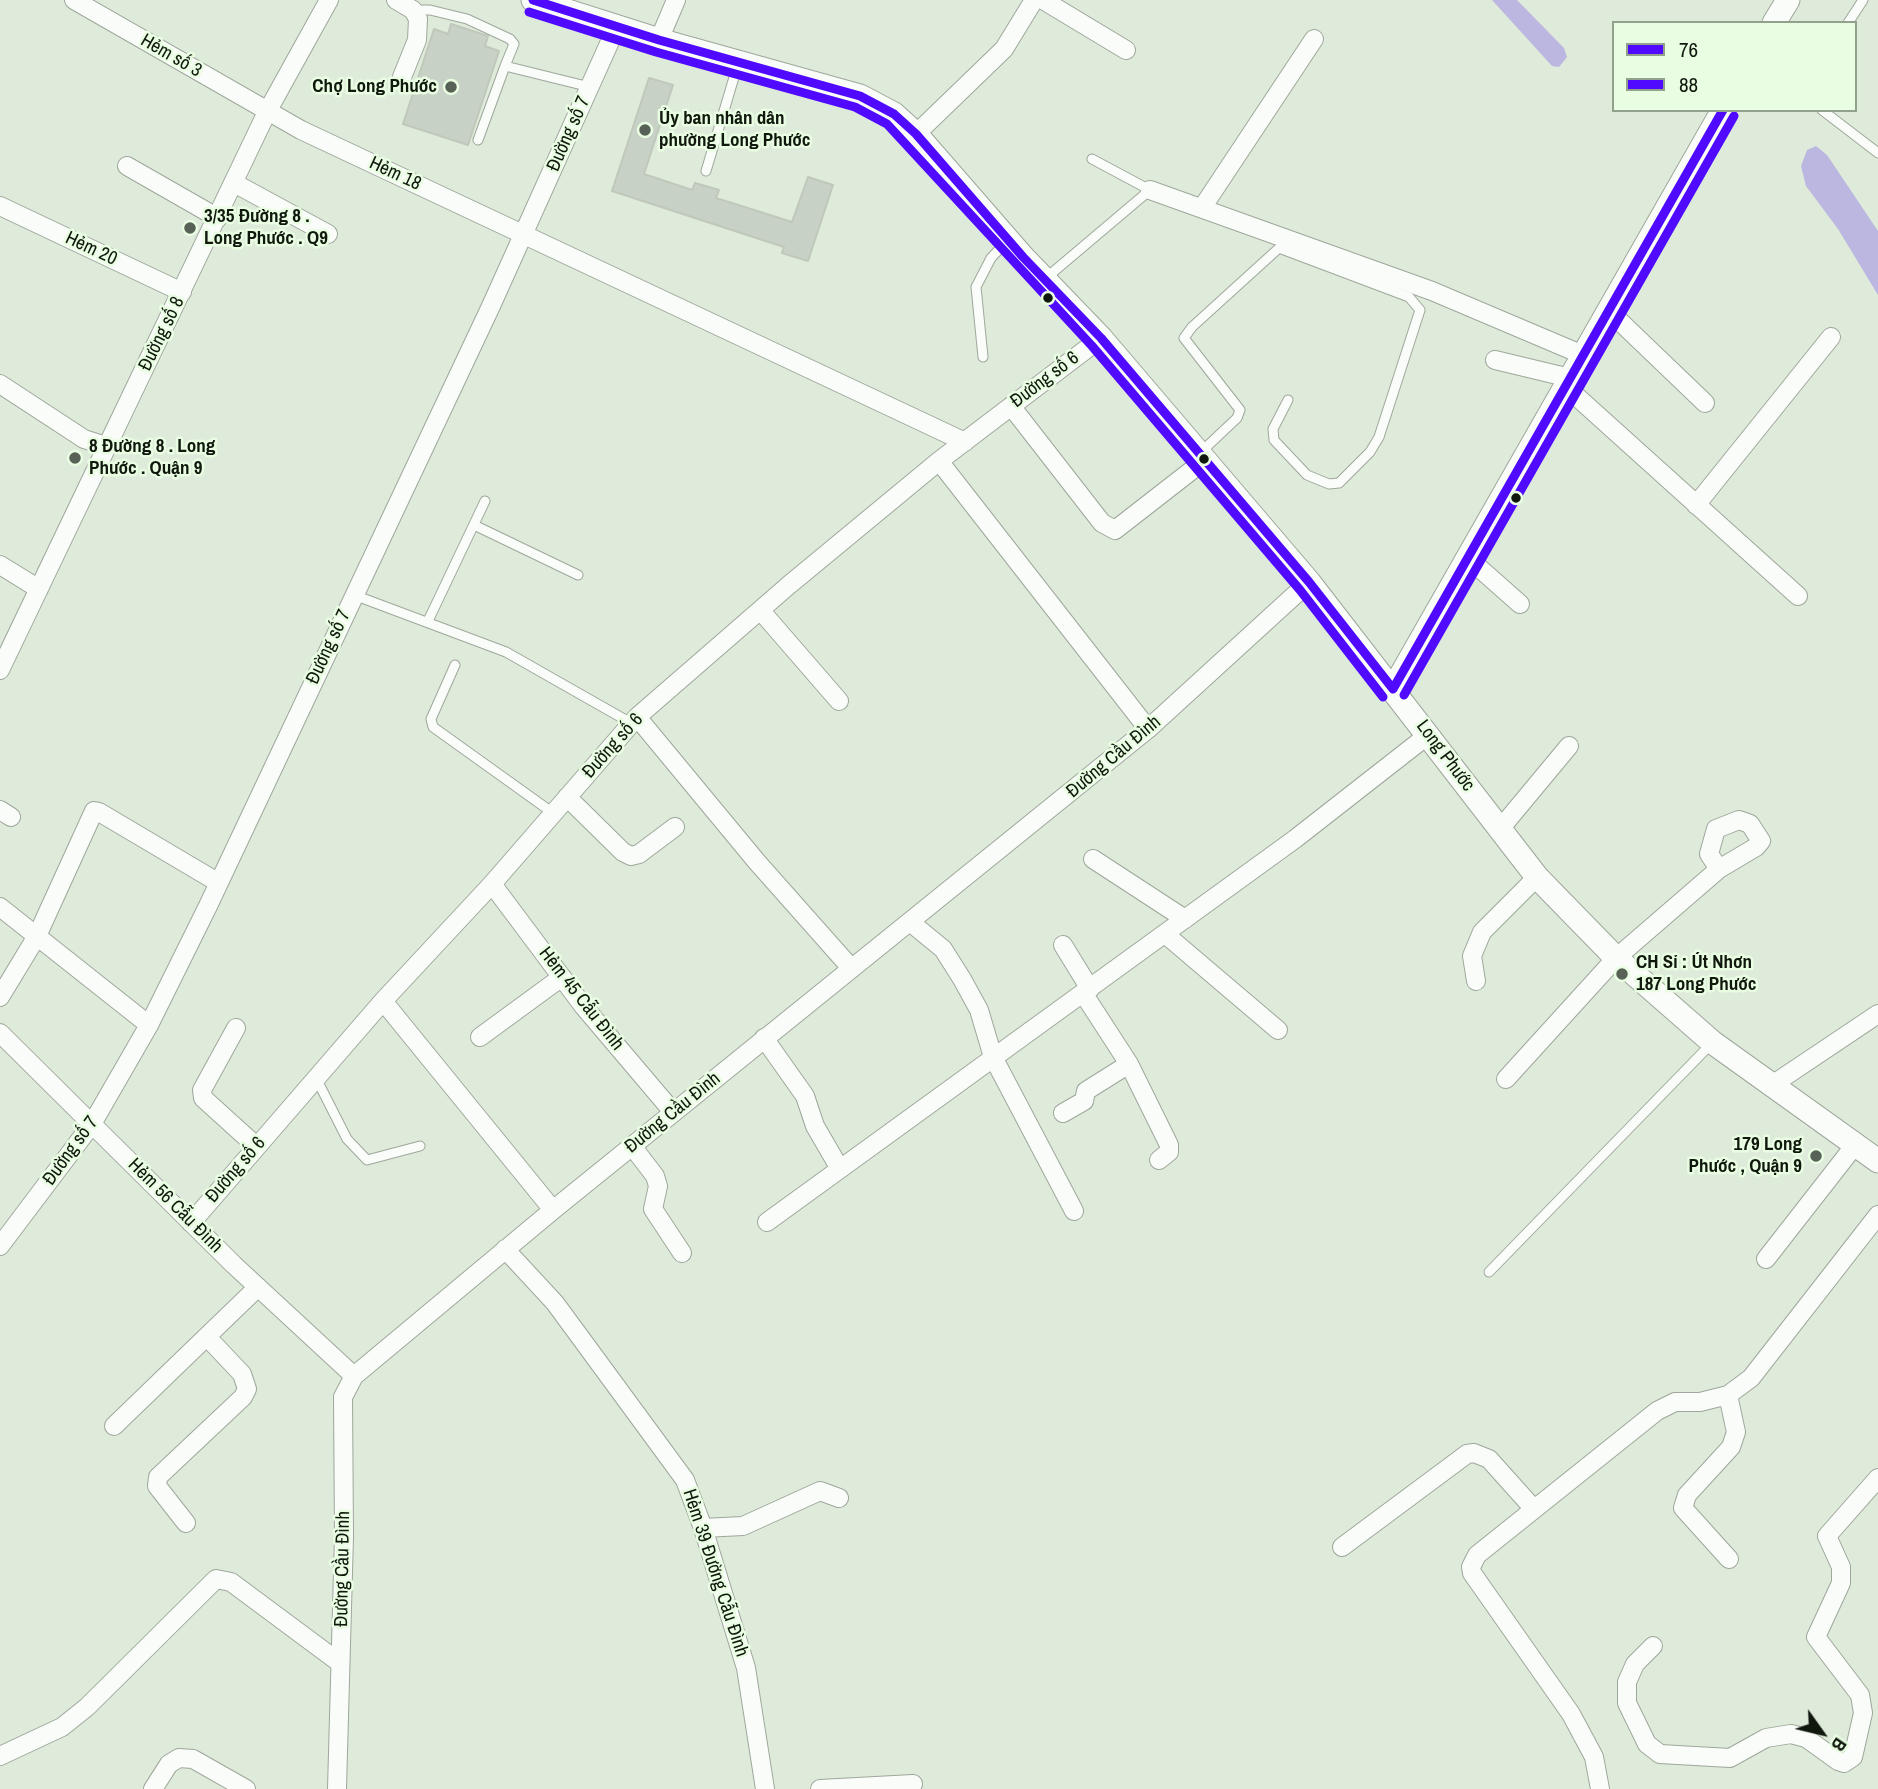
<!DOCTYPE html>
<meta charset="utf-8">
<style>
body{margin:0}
#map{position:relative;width:1878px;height:1789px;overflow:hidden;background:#deeada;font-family:"Archivo Narrow",sans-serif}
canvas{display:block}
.legend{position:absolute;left:1612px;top:21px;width:245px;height:91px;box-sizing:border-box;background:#e8fde1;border:2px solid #92a18c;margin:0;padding:9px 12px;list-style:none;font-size:21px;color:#10170d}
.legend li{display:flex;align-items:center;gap:14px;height:35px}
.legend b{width:35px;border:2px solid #92a18c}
.north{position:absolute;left:1787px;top:1698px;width:70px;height:70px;-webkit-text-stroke:5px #e8fde1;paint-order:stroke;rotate:124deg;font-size:19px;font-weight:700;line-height:28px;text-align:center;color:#10170d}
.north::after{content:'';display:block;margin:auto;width:24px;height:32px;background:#10170d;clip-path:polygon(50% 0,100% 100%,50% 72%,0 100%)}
</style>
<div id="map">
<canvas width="1878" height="1789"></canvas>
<ul class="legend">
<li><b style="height:9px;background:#4f0aff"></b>76</li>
<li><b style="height:9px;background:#4f0aff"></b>88</li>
</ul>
<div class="north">B</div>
</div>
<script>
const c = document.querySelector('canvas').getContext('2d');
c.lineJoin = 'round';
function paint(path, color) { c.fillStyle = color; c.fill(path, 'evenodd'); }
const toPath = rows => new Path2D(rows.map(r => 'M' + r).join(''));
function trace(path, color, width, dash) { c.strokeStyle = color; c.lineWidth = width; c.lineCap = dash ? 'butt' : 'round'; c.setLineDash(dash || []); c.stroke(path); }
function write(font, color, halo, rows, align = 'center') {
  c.font = font + ' "Archivo Narrow",sans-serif'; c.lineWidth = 5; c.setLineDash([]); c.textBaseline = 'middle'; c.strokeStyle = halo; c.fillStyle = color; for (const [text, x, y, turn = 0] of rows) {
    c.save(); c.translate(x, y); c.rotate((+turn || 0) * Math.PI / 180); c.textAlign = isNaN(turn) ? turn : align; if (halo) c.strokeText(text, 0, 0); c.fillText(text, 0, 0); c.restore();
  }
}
paint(toPath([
 [1492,0,1517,0,1564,48,1567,57,1559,67,1552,66],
 [1816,146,1827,155,1878,231,1878,295,1838,229,1806,186,1801,166,1807,150]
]), '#bbb7e0');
const building = toPath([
 [451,24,488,36,485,46,499,51,468,145,403,124,434,29,448,34,451,24],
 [649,78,673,85,644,174,692,190,695,183,719,190,716,198,792,222,808,177,833,185,808,261,782,253,784,247,612,191,649,78]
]);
paint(building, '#c8d1c5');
trace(building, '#bfc8bb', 2);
const service = toPath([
 [413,10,430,10,467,19,510,39,514,44,505,66],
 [1848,23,1863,0],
 [1822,110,1878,153],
 [478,140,505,66,590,87],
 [706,171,738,64],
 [1046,278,1150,190,1092,159],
 [983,357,976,287,991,258,1007,241],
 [1201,452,1237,418,1240,410,1184,338,1192,327,1279,248,1409,297,1420,310,1379,437,1370,452,1339,483,1329,484,1307,475,1274,440,1273,429,1288,400],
 [474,525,578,575],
 [354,595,506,652,631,723],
 [428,621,485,501],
 [455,665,431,719,433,727,553,813],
 [316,1078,347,1139,367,1160,420,1146],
 [1489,1272,1711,1044]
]);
const minor = toPath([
 [74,0,301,130,965,442],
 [396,0,413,10,418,19,417,40,402,77],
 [1043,0,1126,50],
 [659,40,676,0],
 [916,134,1004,49,1034,0],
 [127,166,218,218],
 [234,183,328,234],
 [1150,190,1432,291,1583,355],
 [0,206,182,292],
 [1202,208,1314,39],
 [1608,310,1705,403],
 [1495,360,1570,378],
 [0,384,84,439,106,446],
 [1565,386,1798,596],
 [1011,406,1102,523,1115,530,1205,460],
 [939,461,1148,729],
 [1696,505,1831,337],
 [1468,558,1520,604],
 [0,565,39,589],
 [761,611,839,701],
 [0,670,267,112,329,0],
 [637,717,757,862,851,968],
 [567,797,623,852,631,856,639,854,675,827],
 [0,810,11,817],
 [1500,829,1569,746],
 [1093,859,1185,919],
 [492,884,584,1007,673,1112],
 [0,907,149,1025],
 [910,922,943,949,962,979,979,1010,993,1057,1074,1211],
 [1165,934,1278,1030],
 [1063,945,1090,989],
 [1476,981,1472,956,1482,932,1537,877],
 [1083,993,1129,1064,1169,1145,1169,1152,1159,1160],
 [0,997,37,936,94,811,99,812,219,883],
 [383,1001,553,1210],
 [236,1028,202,1090,203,1098,256,1146],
 [0,1033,234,1265,354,1376],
 [480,1037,562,977],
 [764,1038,805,1096,815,1126,840,1169],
 [1506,1079,1616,958,1719,869,1756,847,1761,841,1750,824,1739,820,1716,829,1709,854,1719,869],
 [1772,1085,1878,1014],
 [1063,1113,1084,1101,1086,1091,1129,1064],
 [632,1146,655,1176,658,1186,653,1209,682,1253],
 [767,1222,1295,839,1428,735],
 [191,1223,383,1001,492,884,637,717,789,585,939,461,1101,338],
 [0,1246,92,1124,149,1025,208,906,491,306,617,26],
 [505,1249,555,1303,685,1480,703,1528,746,1668,765,1789],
 [1766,1259,1855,1145],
 [1728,1395,1736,1432,1731,1447,1687,1495,1683,1508,1729,1559],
 [114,1426,258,1287],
 [186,1523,157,1486,158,1477,243,1397,247,1389,242,1374,207,1337],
 [703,1528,743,1526,820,1491,839,1498],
 [1342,1547,1467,1454,1474,1453,1489,1459,1533,1508],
 [1653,1646,1635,1664,1627,1682,1627,1703,1647,1744,1660,1754,1730,1758,1766,1738,1791,1734,1806,1738,1838,1761,1844,1763,1853,1757,1863,1713,1860,1695,1816,1637,1841,1583,1841,1567,1827,1536,1878,1478],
 [0,1756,62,1727,87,1707,216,1579,231,1582,340,1663],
 [153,1789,169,1764,179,1758,193,1759,246,1789],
 [337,1789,344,1536,343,1397,354,1376,553,1210,1148,729,1309,582],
 [820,1789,913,1784],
 [1600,1789,1594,1757,1571,1714,1472,1573,1471,1567,1477,1555,1657,1411,1675,1402,1700,1402,1728,1395,1751,1378,1878,1215]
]);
const tertiary = toPath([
 [533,0,659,40,860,96,894,114,916,134,1023,257,1101,338,1309,582,1537,877,1616,958,1712,1042,1878,1161],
 [1774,23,1788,0],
 [1393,689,1723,110]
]);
trace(service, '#9ea79b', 11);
trace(minor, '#9ea79b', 20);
trace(tertiary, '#9ea79b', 25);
trace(service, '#fafcf9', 9);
trace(minor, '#fafcf9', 18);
trace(tertiary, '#fafcf9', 23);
trace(toPath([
 [533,0,659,40,860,96,894,114,916,134,1023,257,1101,338,1309,582,1393,689],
 [1393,689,1723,110]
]), '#4f0aff', 9);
trace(toPath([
 [529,12,656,52,855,107,887,124,1092,346,1300,590,1383,697],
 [1404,695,1734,116]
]), '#4f0aff', 9);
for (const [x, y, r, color] of [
 [451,87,7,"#586155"],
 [645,130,7,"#586155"],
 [190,228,7,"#586155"],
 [1048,298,6,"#10170d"],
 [75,458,7,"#586155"],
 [1204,459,6,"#10170d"],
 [1516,498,6,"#10170d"],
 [1622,974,7,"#586155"],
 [1816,1156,7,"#586155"]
]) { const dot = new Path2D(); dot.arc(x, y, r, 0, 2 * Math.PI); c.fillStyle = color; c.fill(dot); trace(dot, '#e8fde1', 2.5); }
write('19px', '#10170d', '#e8fde1', [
 ["Hẻm số 3",171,56,30],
 ["Đường số 7",569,134,-66],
 ["Hẻm 18",395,174,25],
 ["Hẻm 20",91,249,25],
 ["Đường số 8",162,334,-64],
 ["Đường số 6",1045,380,-37],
 ["Đường số 7",329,647,-65],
 ["Đường số 6",613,746,-48],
 ["Long Phước",1445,756,53],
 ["Đường Cầu Đình",1114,757,-40],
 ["Hẻm 45 Cẫu Đình",581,999,52],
 ["Đường Cầu Đình",673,1113,-39],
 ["Đường số 7",71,1151,-54],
 ["Đường số 6",236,1170,-49],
 ["Hẻm 56 Cẫu Đình",175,1206,45],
 ["Đường Cầu Đình",343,1569,-89],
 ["Hẻm 39 Đường Cẫu Đình",715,1573,72]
]);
write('bold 19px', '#10170d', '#e8fde1', [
 ["Chợ Long Phước",437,87,"right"],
 ["Ủy ban nhân dân",659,119],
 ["phường Long Phước",659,141],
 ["3/35 Đường 8 .",204,217],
 ["Long Phước . Q9",204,239],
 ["8 Đường 8 . Long",89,447],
 ["Phước . Quận 9",89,469],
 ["CH Sỉ : Út Nhơn",1636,963],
 ["187 Long Phước",1636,985],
 ["179 Long",1802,1145,"right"],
 ["Phước , Quận 9",1802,1167,"right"]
], 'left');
</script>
